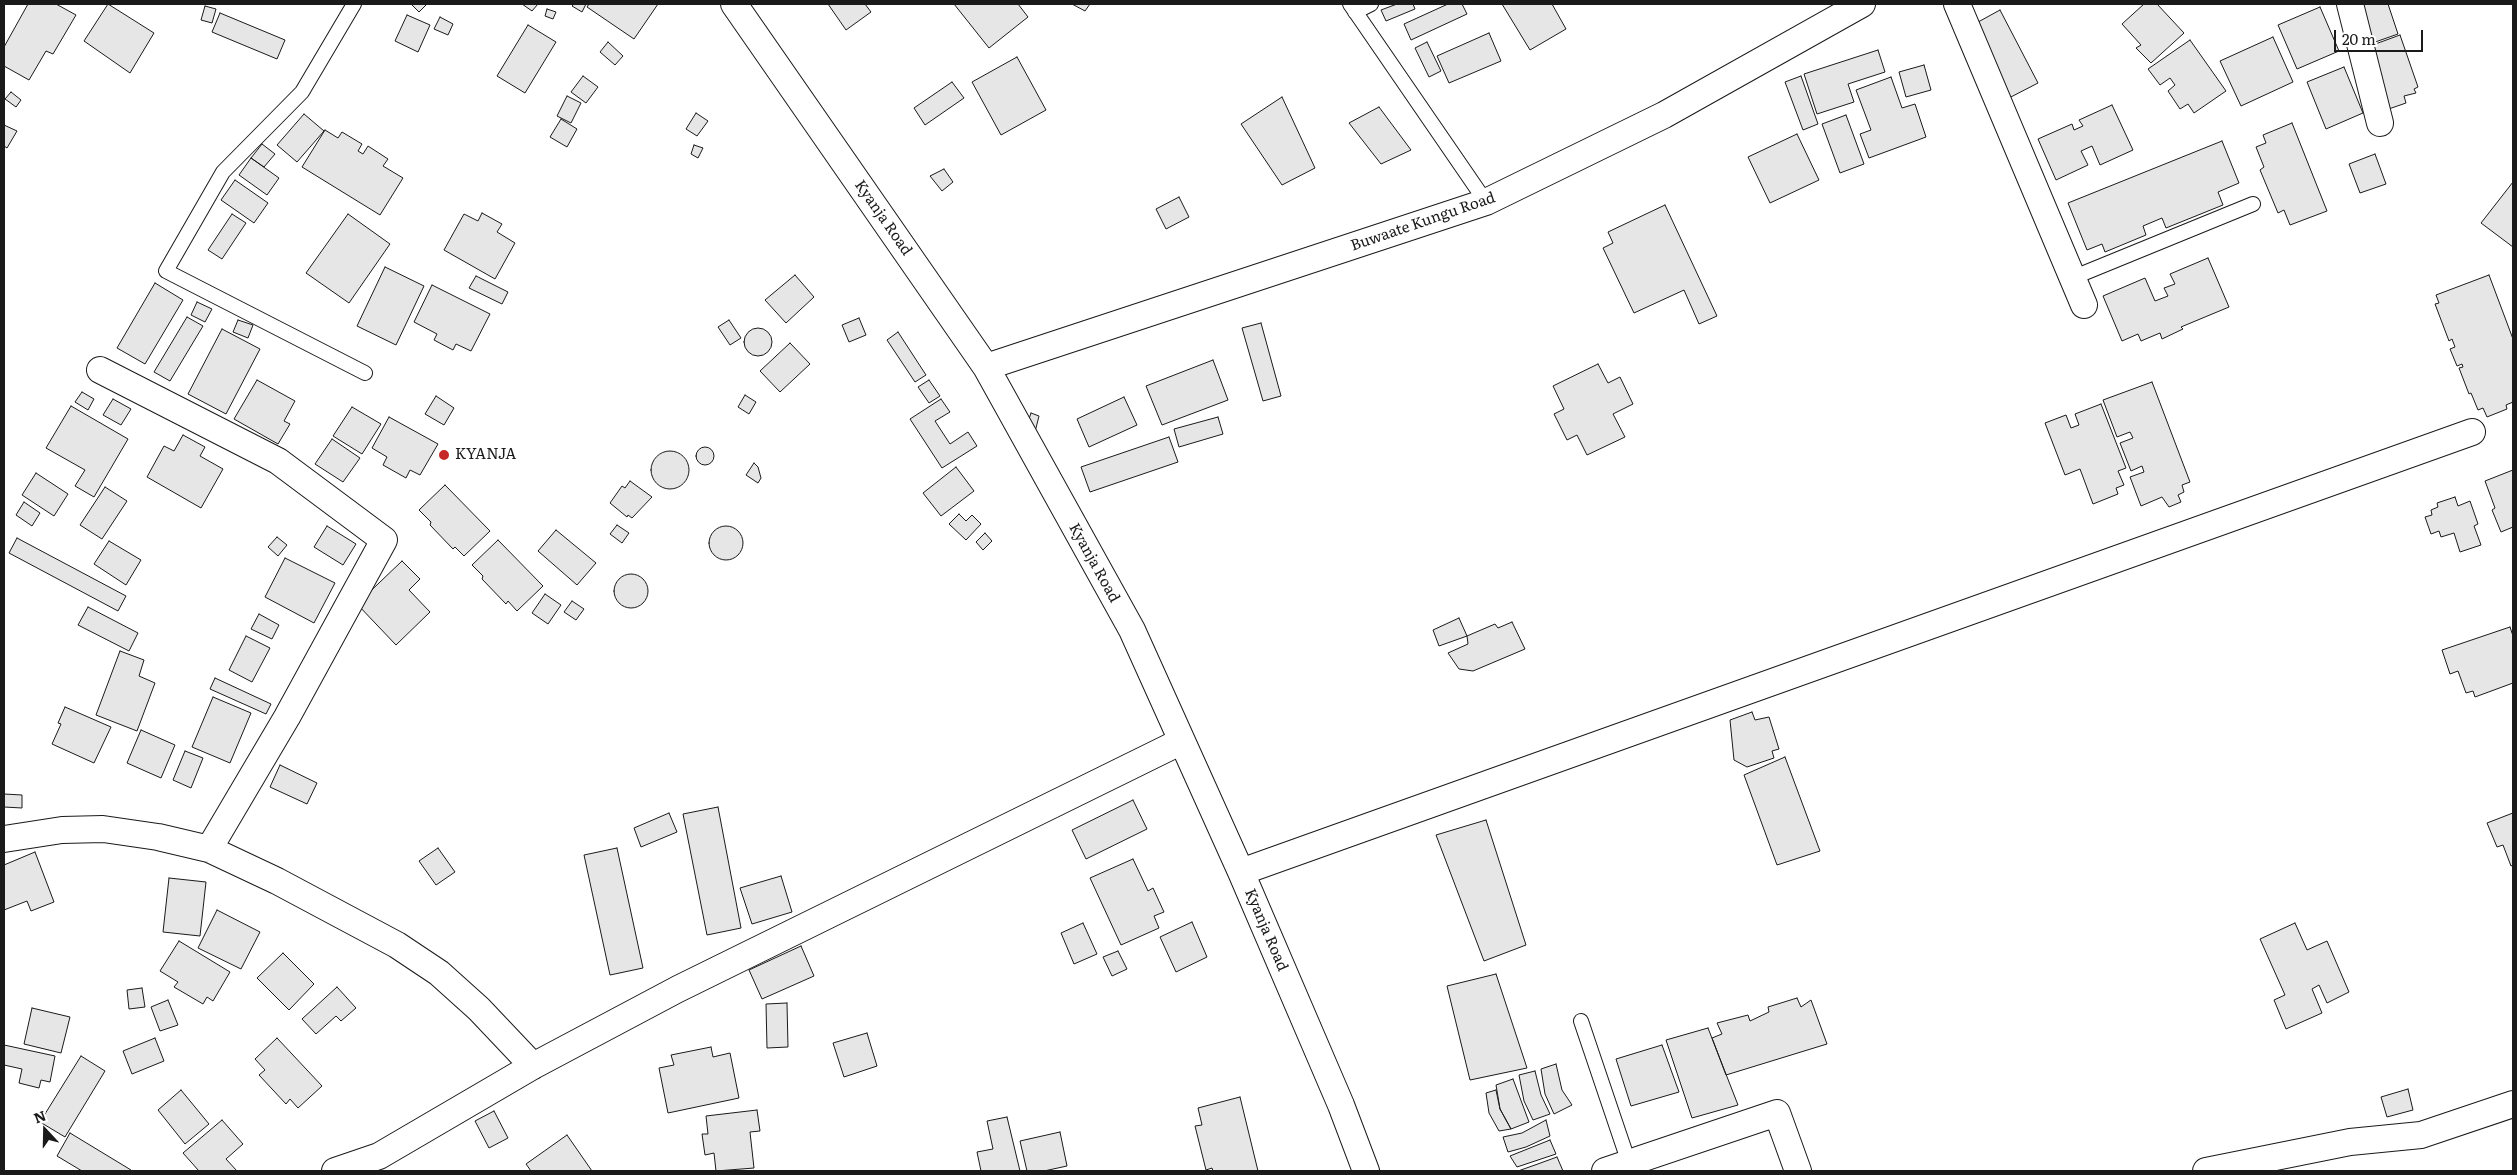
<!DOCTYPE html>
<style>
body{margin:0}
#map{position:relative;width:2517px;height:1175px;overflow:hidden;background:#fff;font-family:Literata,serif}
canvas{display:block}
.frame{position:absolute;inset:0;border:5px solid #1a1a1a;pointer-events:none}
.north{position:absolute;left:20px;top:1105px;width:50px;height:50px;-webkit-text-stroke:4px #fff;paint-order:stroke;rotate:339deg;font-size:14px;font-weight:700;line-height:20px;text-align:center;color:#1a1a1a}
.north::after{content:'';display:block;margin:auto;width:18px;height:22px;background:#1a1a1a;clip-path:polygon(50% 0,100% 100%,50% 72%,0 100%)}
.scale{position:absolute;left:2334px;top:30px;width:89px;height:22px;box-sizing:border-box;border:2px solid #1a1a1a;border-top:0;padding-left:6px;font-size:15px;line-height:18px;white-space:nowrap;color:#1a1a1a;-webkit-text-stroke:4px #fff;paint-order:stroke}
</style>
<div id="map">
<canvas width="2517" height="1175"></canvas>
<div class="frame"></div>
<div class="north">N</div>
<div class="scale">20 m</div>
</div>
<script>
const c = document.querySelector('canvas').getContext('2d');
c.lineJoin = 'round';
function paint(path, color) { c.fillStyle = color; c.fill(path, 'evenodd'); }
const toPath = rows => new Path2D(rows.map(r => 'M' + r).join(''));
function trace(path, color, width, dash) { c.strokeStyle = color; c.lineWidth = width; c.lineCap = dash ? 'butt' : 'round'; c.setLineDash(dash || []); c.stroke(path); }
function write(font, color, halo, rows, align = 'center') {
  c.font = font + ' Literata,serif'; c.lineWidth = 4; c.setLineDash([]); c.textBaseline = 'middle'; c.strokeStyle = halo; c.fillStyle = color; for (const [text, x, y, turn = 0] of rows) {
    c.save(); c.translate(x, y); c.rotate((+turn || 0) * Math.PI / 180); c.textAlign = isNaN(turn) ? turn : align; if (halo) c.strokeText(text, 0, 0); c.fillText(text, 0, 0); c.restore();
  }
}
const building = toPath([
 [28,4,56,4,76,15,53,54,46,51,29,80,4,66,4,47,28,4],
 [108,4,154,33,130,73,84,41,108,4],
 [411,4,427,4,419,12,411,4],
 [522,4,538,4,532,11,522,4],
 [574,4,586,4,582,12,572,6,574,4],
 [589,4,658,4,634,39,587,7,589,4],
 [828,4,865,4,871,12,846,30,828,4],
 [954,4,1018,4,1028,17,989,48,954,4],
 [1072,4,1090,4,1085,11,1072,4],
 [1397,4,1413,4,1415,9,1386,21,1381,10,1397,4],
 [1448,4,1462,4,1467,14,1411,40,1404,24,1448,4],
 [1502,4,1552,4,1566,29,1530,50,1502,4],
 [2144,4,2157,4,2184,33,2151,63,2136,48,2141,45,2122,24,2144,4],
 [2346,4,2388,4,2398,34,2361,47,2346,4],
 [205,6,216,9,212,23,201,20,205,6],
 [2320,7,2339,51,2297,69,2278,25,2320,7],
 [547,9,556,12,553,19,545,16,547,9],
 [2000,10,2038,83,2007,99,1969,27,2000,10],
 [220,13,285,40,277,59,212,32,220,13],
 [407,15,430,25,418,52,395,41,407,15],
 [440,17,453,24,448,35,434,29,440,17],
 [528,25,556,42,525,93,497,76,528,25],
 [1489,33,1501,61,1449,83,1437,56,1489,33],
 [2400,35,2418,87,2414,89,2416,93,2404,96,2406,103,2380,112,2359,50,2400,35],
 [2273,37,2293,82,2241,106,2220,61,2273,37],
 [2190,40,2226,91,2194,113,2188,104,2180,109,2168,91,2175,85,2170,78,2160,85,2148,69,2190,40],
 [608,42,623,56,615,65,600,52,608,42],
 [1427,42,1441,71,1429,77,1415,48,1427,42],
 [1878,50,1885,72,1848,84,1854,102,1817,114,1804,74,1878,50],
 [1017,57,1046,110,1001,135,972,82,1017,57],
 [1924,65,1931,90,1906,97,1899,72,1924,65],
 [2344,67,2363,113,2326,129,2307,82,2344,67],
 [583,76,598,87,586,103,571,92,583,76],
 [1801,76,1818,124,1803,130,1785,82,1801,76],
 [1891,77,1902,108,1915,104,1926,137,1869,158,1860,134,1871,130,1856,90,1891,77],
 [952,82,964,98,925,125,914,108,952,82],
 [11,92,21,100,16,107,5,99,11,92],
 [567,96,581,103,571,123,557,116,567,96],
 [1282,97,1315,168,1282,185,1241,124,1282,97],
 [2112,105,2133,150,2100,165,2092,146,2081,151,2088,165,2056,180,2038,139,2072,124,2074,130,2083,126,2079,120,2112,105],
 [1379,107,1411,150,1381,164,1349,123,1379,107],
 [696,113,708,121,697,136,686,129,696,113],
 [304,114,324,131,297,162,277,145,304,114],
 [1846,115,1864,164,1840,173,1822,124,1846,115],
 [561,119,577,129,567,147,550,137,561,119],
 [2292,123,2327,211,2290,225,2284,210,2278,213,2260,170,2264,167,2256,147,2266,143,2263,135,2292,123],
 [4,125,17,131,7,148,4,146,4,125],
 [325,130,338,138,342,132,362,144,358,151,363,154,368,146,388,159,383,166,403,178,380,215,302,167,325,130],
 [1797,134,1819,180,1770,203,1748,157,1797,134],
 [2222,141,2239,183,2218,192,2223,205,2166,228,2162,218,2143,226,2146,235,2105,252,2102,244,2087,250,2068,203,2222,141],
 [262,144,275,154,264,167,251,158,262,144],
 [694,145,703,148,698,158,691,154,694,145],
 [2375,154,2386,184,2360,193,2349,164,2375,154],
 [251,158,279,178,267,195,239,175,251,158],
 [944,169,953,182,942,191,930,176,944,169],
 [235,180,268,203,254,223,221,200,235,180],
 [2513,182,2513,247,2481,223,2513,182],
 [1179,197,1189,217,1166,229,1156,209,1179,197],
 [1665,205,1717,316,1699,324,1684,290,1634,313,1603,248,1613,243,1608,232,1665,205],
 [482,213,502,224,497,232,515,243,495,279,444,250,464,214,478,221,482,213],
 [232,214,246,223,222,259,208,250,232,214],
 [348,214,390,244,349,303,306,273,348,214],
 [2208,258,2229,307,2181,327,2183,329,2162,339,2160,333,2141,341,2138,334,2122,341,2103,296,2145,278,2155,301,2168,296,2164,288,2175,284,2170,274,2208,258],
 [385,267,424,286,396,345,357,326,385,267],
 [795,275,814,297,786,323,765,300,795,275],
 [2489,275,2513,339,2513,402,2506,405,2507,409,2487,417,2483,408,2478,410,2471,393,2469,394,2459,368,2463,367,2462,364,2457,366,2450,349,2455,347,2452,339,2449,341,2435,304,2439,303,2436,295,2489,275],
 [476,276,508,292,502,304,469,288,476,276],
 [155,283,183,300,145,364,117,348,155,283],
 [432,285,490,314,471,351,456,344,453,350,434,340,437,334,414,322,432,285],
 [197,302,212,309,205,322,191,315,197,302],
 [187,317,203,326,170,381,154,372,187,317],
 [859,318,866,335,849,342,842,325,859,318],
 [238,320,253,325,248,338,233,332,238,320],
 [729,320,741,338,730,345,718,327,729,320],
 [1261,323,1281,396,1263,401,1242,328,1261,323],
 '744 342a14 14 0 1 1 28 0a14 14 0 1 1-28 0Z',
 [222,329,260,349,226,414,188,394,222,329],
 [898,332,926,375,915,382,887,340,898,332],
 [790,343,810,364,780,392,760,371,790,343],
 [1213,360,1228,400,1162,425,1146,386,1213,360],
 [1598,364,1608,383,1620,377,1633,404,1613,414,1625,437,1587,455,1577,435,1567,440,1554,414,1564,409,1553,386,1598,364],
 [257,380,295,401,284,421,290,424,278,444,234,419,257,380],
 [929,380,940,396,929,403,918,387,929,380],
 [2152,382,2190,482,2182,485,2184,492,2178,495,2181,502,2169,507,2162,497,2141,506,2130,477,2144,472,2142,466,2131,471,2120,443,2133,438,2130,432,2117,437,2103,400,2152,382],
 [82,392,94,399,88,410,75,402,82,392],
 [745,395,756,402,749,414,738,407,745,395],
 [436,396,454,408,444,425,425,414,436,396],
 [1124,397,1137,425,1089,447,1077,419,1124,397],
 [113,399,131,409,121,425,103,415,113,399],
 [941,399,950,412,935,421,950,444,968,432,977,446,942,468,910,419,941,399],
 [2101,404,2126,468,2118,471,2124,485,2116,488,2118,494,2093,504,2080,469,2065,475,2045,423,2066,415,2071,428,2079,425,2075,414,2101,404],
 [71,406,128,439,94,497,75,486,85,470,46,448,71,406],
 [352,407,381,424,362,454,333,436,352,407],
 [1031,413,1039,416,1034,436,1025,431,1031,413],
 [389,417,438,444,420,475,410,470,406,478,383,465,387,457,372,448,389,417],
 [1218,417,1223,434,1179,447,1174,429,1218,417],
 [183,435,205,447,200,456,223,469,201,508,147,477,164,446,174,451,183,435],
 [1169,437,1178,462,1090,492,1081,467,1169,437],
 [332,439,360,458,343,482,315,464,332,439],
 '696 456a9 9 0 1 1 18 0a9 9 0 1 1-18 0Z',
 '651 470a19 19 0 1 1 38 0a19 19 0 1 1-38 0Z',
 [754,463,758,467,761,478,758,483,746,475,754,463],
 [956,467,974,491,941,516,923,493,956,467],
 [2513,470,2513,527,2501,532,2492,510,2495,508,2485,481,2513,470],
 [36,473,68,494,54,516,22,495,36,473],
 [630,481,652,497,632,518,628,515,627,517,610,503,622,486,625,488,630,481],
 [445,485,490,531,464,556,455,547,453,549,430,525,431,522,419,510,445,485],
 [105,487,127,501,102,539,80,525,105,487],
 [2455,497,2458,506,2470,501,2478,524,2474,526,2481,545,2460,552,2454,533,2441,537,2439,531,2431,534,2425,517,2432,515,2431,510,2438,507,2437,503,2455,497],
 [24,502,40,513,32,526,16,515,24,502],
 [959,514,966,521,972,515,981,524,966,540,949,524,959,514],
 [617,525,629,533,622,543,610,534,617,525],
 '709 543a17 17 0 1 1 34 0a17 17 0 1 1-34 0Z',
 [327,526,356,544,343,565,314,547,327,526],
 [556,530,596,563,577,585,538,551,556,530],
 [985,533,992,541,983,550,976,542,985,533],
 [277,537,287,545,278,556,268,547,277,537],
 [17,538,126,596,118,611,9,553,17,538],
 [498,540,543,586,517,611,508,601,506,604,482,579,483,576,472,565,498,540],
 [109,541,141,560,126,585,94,564,109,541],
 [285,558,335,583,314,623,265,597,285,558],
 [402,561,420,579,409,590,430,612,396,645,357,604,402,561],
 '614 591a17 17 0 1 1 34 0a17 17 0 1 1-34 0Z',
 [545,594,561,605,548,624,532,613,545,594],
 [572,601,584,609,576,620,564,612,572,601],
 [88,607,138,633,129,651,78,625,88,607],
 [259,614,279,625,272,639,251,629,259,614],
 [1459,618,1467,636,1439,646,1433,630,1459,618],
 [1512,622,1525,649,1473,671,1459,669,1448,653,1468,644,1467,636,1495,624,1498,628,1512,622],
 [2510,627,2513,636,2513,683,2475,697,2473,691,2466,693,2458,671,2450,674,2442,650,2510,627],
 [246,636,270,648,252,682,229,670,246,636],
 [120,651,144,660,139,676,155,683,137,731,96,715,120,651],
 [215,678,271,704,266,714,210,689,215,678],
 [213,697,251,713,230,763,192,747,213,697],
 [65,707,111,727,94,763,52,744,61,724,58,723,65,707],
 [1752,712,1755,720,1769,717,1779,749,1772,751,1774,758,1747,767,1734,760,1730,720,1752,712],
 [141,730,175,745,161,778,127,763,141,730],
 [185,751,203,758,191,788,173,780,185,751],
 [1785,757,1820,851,1777,865,1744,775,1785,757],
 [280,765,317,783,307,804,270,787,280,765],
 [4,794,22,795,22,808,4,807,4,794],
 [1133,800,1147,829,1086,859,1072,830,1133,800],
 [718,807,741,928,707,935,683,814,718,807],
 [669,813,677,832,641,847,634,828,669,813],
 [2513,813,2513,865,2511,866,2503,845,2497,847,2487,823,2513,813],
 [1486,820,1526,945,1484,961,1436,835,1486,820],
 [438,848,455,872,436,885,419,861,438,848],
 [617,848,643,968,610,975,584,855,617,848],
 [35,852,54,902,31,911,27,901,4,910,4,865,35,852],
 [1133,859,1148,891,1153,888,1164,912,1154,916,1159,928,1121,945,1090,878,1133,859],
 [781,876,792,912,752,924,740,888,781,876],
 [169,878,206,882,200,936,163,932,169,878],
 [217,910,260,932,241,969,198,948,217,910],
 [1192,922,1207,957,1176,972,1160,937,1192,922],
 [1083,923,1097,954,1074,964,1061,933,1083,923],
 [2295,923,2307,950,2327,941,2349,992,2327,1003,2319,985,2312,989,2322,1013,2286,1029,2274,1000,2285,995,2260,939,2295,923],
 [179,941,230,972,213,1001,207,997,203,1004,174,987,178,982,160,971,179,941],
 [801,946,814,976,762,999,749,970,801,946],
 [1118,951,1127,969,1112,976,1103,957,1118,951],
 [283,953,314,984,289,1010,257,978,283,953],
 [1496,974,1527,1068,1470,1080,1447,986,1496,974],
 [337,987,356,1008,341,1021,336,1016,316,1034,302,1019,337,987],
 [142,988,145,1007,129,1009,127,990,142,988],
 [1797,998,1801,1007,1811,1000,1827,1044,1726,1075,1712,1038,1722,1034,1717,1023,1748,1015,1750,1021,1769,1012,1768,1007,1797,998],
 [168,1000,178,1025,160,1031,151,1007,168,1000],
 [787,1003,788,1047,767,1048,766,1004,787,1003],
 [32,1008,70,1017,61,1053,24,1044,32,1008],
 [1708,1028,1738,1105,1692,1118,1666,1040,1708,1028],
 [867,1033,877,1066,844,1077,833,1043,867,1033],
 [155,1038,164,1061,132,1074,123,1051,155,1038],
 [277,1038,322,1086,298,1108,290,1099,286,1104,259,1075,265,1070,255,1059,277,1038],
 [4,1045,55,1056,50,1082,41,1080,39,1088,19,1083,22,1069,4,1065,4,1045],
 [1662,1045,1679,1092,1631,1106,1616,1059,1662,1045],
 [711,1047,713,1057,730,1053,739,1098,668,1113,659,1068,674,1065,671,1055,711,1047],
 [81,1056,105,1071,65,1137,40,1122,81,1056],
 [1556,1064,1562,1090,1572,1105,1554,1114,1545,1094,1541,1069,1556,1064],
 [1535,1071,1541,1095,1550,1114,1533,1120,1524,1101,1519,1075,1535,1071],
 [1513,1079,1529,1122,1511,1129,1500,1109,1496,1085,1513,1079],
 [2408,1089,2413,1110,2387,1117,2381,1097,2408,1089],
 [181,1090,209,1124,185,1144,158,1110,181,1090],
 [1496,1090,1500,1109,1511,1129,1499,1131,1489,1113,1486,1093,1496,1090],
 [1240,1097,1258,1171,1213,1171,1212,1168,1206,1170,1195,1126,1202,1125,1198,1108,1240,1097],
 [757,1110,760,1131,750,1132,754,1168,716,1171,714,1153,705,1155,702,1134,708,1134,706,1116,757,1110],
 [494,1111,508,1138,489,1148,475,1121,494,1111],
 [1007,1117,1020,1171,981,1171,977,1152,993,1149,987,1121,1007,1117],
 [222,1120,243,1144,226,1159,237,1171,199,1171,183,1153,222,1120],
 [1546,1120,1550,1136,1526,1147,1508,1152,1503,1137,1522,1133,1546,1120],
 [1060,1132,1067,1166,1044,1171,1027,1171,1020,1141,1060,1132],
 [70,1133,131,1170,130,1171,82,1171,57,1156,70,1133],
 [567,1135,592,1171,531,1171,526,1164,567,1135],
 [1550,1140,1556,1154,1517,1167,1510,1156,1550,1140],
 [1557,1157,1563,1171,1518,1171,1535,1165,1557,1157]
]);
paint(building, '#e6e6e6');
trace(building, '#1a1a1a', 1);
const service = toPath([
 [354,4,302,92,223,172,166,271,365,373],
 [1350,4,1486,202],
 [1355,12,1371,4],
 [2072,278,2253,204],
 [1581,1021,1629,1163]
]);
const minor = toPath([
 [734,4,986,367,1132,630,1241,872,1341,1105,1366,1171],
 [1957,4,2084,305],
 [2350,4,2380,123],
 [986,367,1486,202,1664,115,1862,4],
 [100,370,278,461,384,540,287,717,209,849],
 [4,839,62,830,103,829,158,837,209,849,277,881,397,945,439,973,479,1009,533,1066],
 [1241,872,2472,432],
 [335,1171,379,1156,533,1066,678,989,1182,741],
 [1605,1171,1777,1113,1798,1171],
 [2206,1171,2350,1142,2421,1135,2513,1104]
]);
trace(service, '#1a1a1a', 16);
trace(minor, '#1a1a1a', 28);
trace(service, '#fff', 14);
trace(minor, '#fff', 26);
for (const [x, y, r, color] of [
 [444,455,6,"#c62828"]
]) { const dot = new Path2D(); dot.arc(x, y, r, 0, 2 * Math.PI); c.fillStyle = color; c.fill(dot); trace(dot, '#fff', 2); }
write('15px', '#1a1a1a', '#fff', [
 ["Kyanja Road",883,218,55],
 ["Buwaate Kungu Road",1423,222,-19],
 ["Kyanja Road",1094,563,61],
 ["Kyanja Road",1266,930,67]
]);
write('15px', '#1a1a1a', '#fff', [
 ["KYANJA",455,455]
], 'left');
</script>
